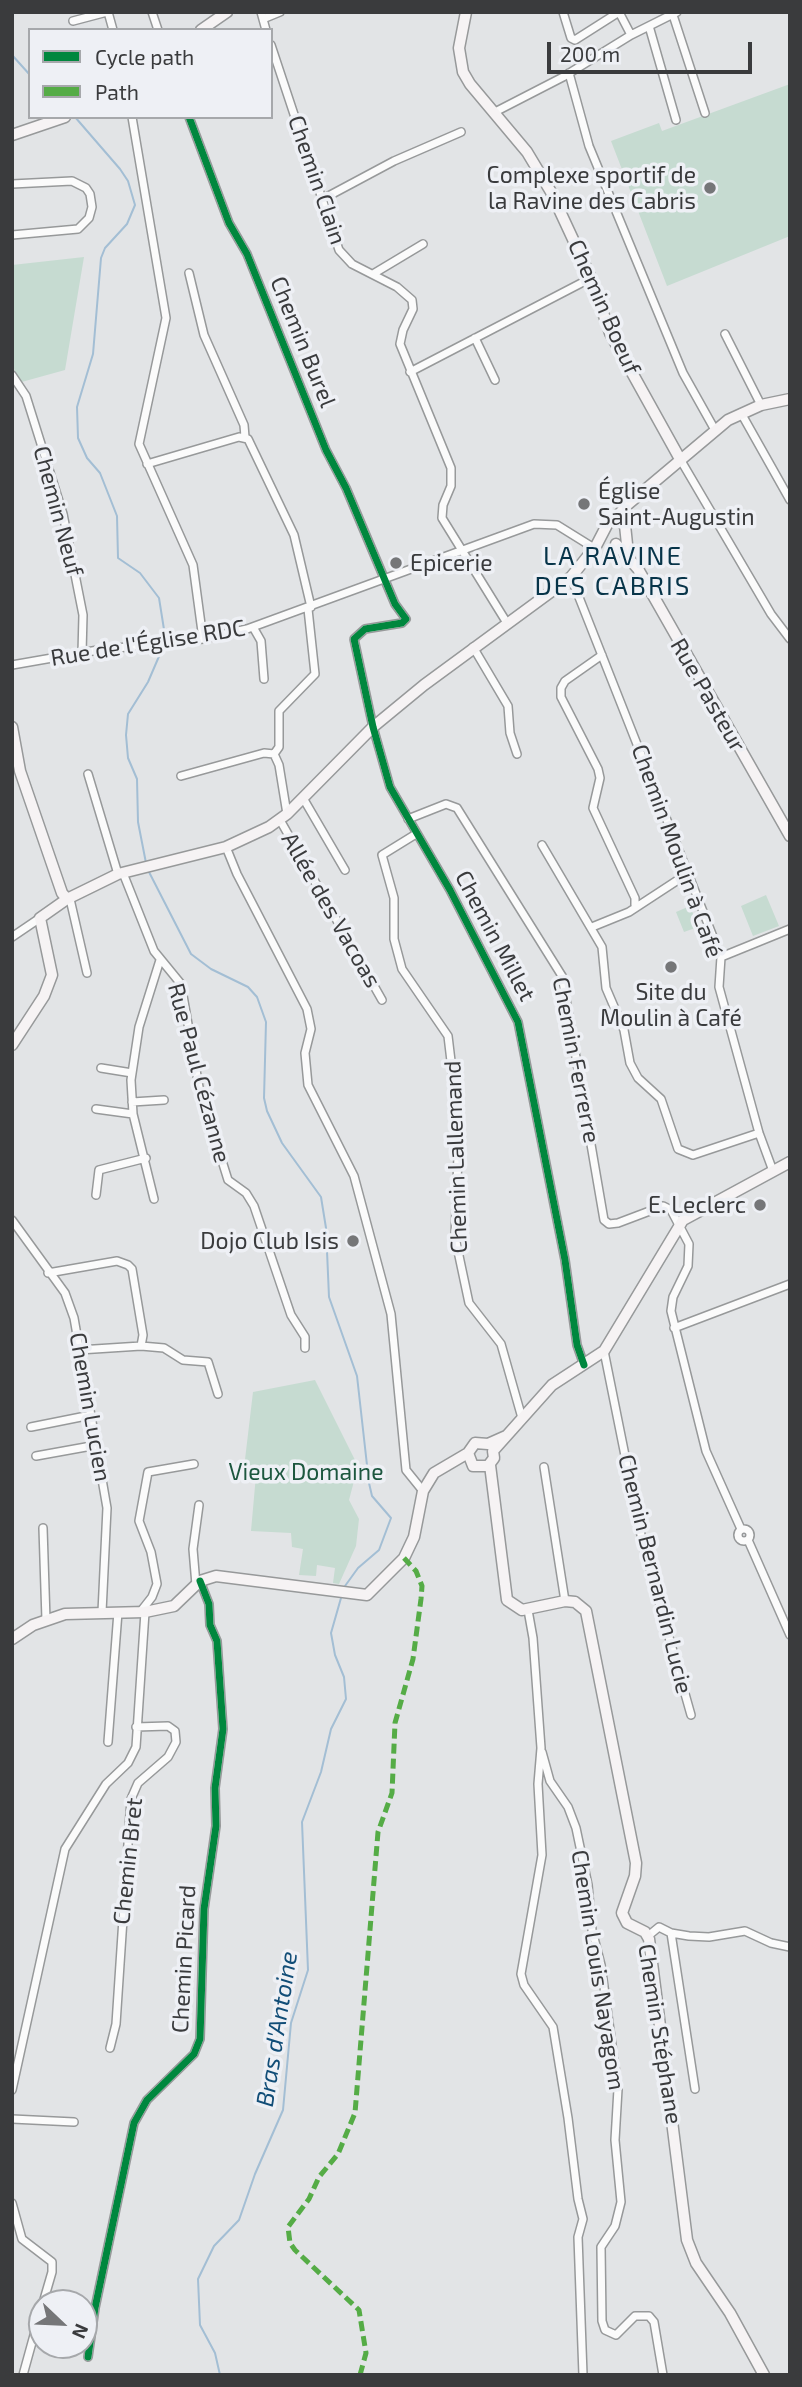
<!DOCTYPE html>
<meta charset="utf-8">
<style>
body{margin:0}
#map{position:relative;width:802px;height:2387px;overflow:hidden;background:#e2e4e6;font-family:"Exo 2",sans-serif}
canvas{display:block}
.frame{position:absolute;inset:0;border:14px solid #3a3b3d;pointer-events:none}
.legend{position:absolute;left:28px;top:28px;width:245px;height:91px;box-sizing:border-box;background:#eef0f5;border:2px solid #a6a8ab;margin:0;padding:9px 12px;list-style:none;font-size:21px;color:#3a3b3d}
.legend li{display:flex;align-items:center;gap:14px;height:35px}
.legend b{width:35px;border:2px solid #a6a8ab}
.north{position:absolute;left:28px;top:2289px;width:70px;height:70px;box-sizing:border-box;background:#eef0f5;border:2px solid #a6a8ab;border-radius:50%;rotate:113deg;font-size:19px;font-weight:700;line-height:28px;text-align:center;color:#3a3b3d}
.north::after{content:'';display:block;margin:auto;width:24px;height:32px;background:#757678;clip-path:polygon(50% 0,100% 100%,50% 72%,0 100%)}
.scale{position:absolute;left:547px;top:42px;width:205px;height:32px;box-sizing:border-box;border:4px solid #3a3b3d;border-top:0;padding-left:9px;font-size:21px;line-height:24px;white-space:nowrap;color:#3a3b3d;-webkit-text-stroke:5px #eef0f5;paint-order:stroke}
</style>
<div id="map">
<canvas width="802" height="2387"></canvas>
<div class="frame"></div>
<ul class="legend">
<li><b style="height:9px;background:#00873e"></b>Cycle path</li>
<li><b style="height:9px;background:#55ac46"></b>Path</li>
</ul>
<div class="north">N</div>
<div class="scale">200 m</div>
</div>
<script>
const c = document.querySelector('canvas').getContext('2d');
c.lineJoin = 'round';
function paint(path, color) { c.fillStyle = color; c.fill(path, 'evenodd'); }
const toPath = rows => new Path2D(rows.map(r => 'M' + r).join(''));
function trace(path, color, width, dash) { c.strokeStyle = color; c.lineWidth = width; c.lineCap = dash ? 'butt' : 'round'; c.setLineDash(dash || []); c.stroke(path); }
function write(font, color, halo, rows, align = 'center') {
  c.font = font + ' "Exo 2",sans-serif'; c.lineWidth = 7; c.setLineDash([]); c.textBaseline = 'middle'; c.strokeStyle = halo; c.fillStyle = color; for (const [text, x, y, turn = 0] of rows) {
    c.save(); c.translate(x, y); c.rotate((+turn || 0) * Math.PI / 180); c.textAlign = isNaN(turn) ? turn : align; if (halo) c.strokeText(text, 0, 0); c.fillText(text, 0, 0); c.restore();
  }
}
paint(toPath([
 [790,84,790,236,667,286,611,141,659,123,662,131],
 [84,257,65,370,18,383,12,361,12,265],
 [766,895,779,926,753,936,741,906],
 [690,906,698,927,684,932,676,912],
 [315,1380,358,1466,349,1500,359,1519,356,1546,339,1584,333,1583,335,1568,317,1565,316,1576,299,1575,303,1549,292,1547,291,1533,251,1531,256,1475,244,1468,253,1392]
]), '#c6dbd1');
trace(toPath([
 [12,55,30,75],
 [75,117,120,169,128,181,135,205,127,224,105,248,101,258,93,354,77,407,78,438,87,458,100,473,117,516,118,558,140,573,159,598,166,642],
 [146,863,138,822,137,779,128,758,126,735,128,714,148,682,163,647],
 [149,872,191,954,211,969,248,987,257,997,266,1022,264,1098,267,1111,282,1143,321,1197,326,1228,329,1297,357,1376,369,1483,372,1496,391,1518,379,1550,358,1568,345,1586],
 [220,2375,215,2353,200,2325,198,2279,214,2246,239,2220,255,2174,283,2110,291,2023,308,1970,302,1822,321,1772,331,1729,346,1699,344,1677,335,1655,331,1633,341,1598]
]), '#a3bed4', 2);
const street = toPath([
 [108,12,113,30],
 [152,12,158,30],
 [261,12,266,30],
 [563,12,571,38,575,40,619,12],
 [619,12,631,35],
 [672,12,705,113],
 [263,19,280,12],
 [73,21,107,12],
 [649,26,676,120],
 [271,45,339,250,352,264,397,287,412,300,413,309,403,330,400,344,451,468,451,486,443,505,442,518,507,623],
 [569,73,589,146,683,373,715,430],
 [495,112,563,77,631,35,677,12],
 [132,117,166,318,139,444,193,565,203,639],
 [189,117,229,223,247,254,326,450,346,488,395,604,406,619,402,623,365,629,354,639,373,727,390,787,450,890,518,1022,565,1260,577,1345,584,1365],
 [12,184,72,181,86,188,90,194,92,207,89,218,78,229,12,235],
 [321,200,394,161,461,132],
 [189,273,204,335,244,425,245,437],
 [373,274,423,244],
 [725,334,761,405],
 [475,338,495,380],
 [410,372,591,278],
 [12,375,26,396,63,514,83,615,82,653],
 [741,413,790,500],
 [680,459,771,614,790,639],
 [147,464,239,437,248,439,294,535,311,607],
 [571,577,721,957,719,987,759,1133,773,1171],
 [253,627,261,641,264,679],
 [473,647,508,706,510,733,517,754],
 [602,655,565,681,561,688,561,697,598,769,600,778,593,808,635,898,635,905],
 [12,665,98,650,203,639,247,629,534,524,557,525,594,548],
 [274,754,279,747,279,711,315,674,308,609],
 [88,774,118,874],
 [181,776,264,753,274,754,279,765,287,814],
 [303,798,345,870],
 [408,819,446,804,457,808,562,976,604,1220,609,1224,618,1223,663,1206,671,1210,689,1244,688,1266,673,1297,671,1311,706,1451,741,1529],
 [280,820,382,1000],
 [416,834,382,855,394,898,394,939,402,969,448,1036,459,1128,455,1237,469,1303,501,1344,522,1418],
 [542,845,602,947,606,988,624,1030,630,1063,638,1078,661,1099,678,1149,693,1155,759,1133],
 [226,847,237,874,307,1009,311,1029,305,1053,308,1085,354,1176,391,1314,406,1470,423,1491],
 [123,873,154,951,181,984,199,1087,228,1180,246,1193,254,1206,291,1315,305,1337,305,1348],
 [70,899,87,973],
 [592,927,629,912,687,874],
 [12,937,40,918],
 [721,957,790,929],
 [101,1068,132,1073],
 [132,1102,164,1100],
 [96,1109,133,1114],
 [96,1195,99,1170,146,1158],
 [154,1199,133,1114,131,1080,139,1027,160,960],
 [12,1220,65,1293,74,1318,107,1508,102,1612],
 [48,1273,117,1261,128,1265,132,1269,143,1335,141,1346],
 [674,1328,790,1284],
 [79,1350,141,1346,164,1348,183,1360,208,1362,218,1394],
 [604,1351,643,1545,691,1715],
 [31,1427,91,1415],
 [36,1456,97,1445],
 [544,1467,565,1601],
 [43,1528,46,1620],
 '738 1535a6 6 0 1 1 12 0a6 6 0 1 1-12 0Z',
 [748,1540,790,1635],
 [196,1585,193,1549,199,1505],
 [528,1610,533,1638,541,1748,538,1784,542,1855,521,1974,524,1985,553,2027,568,2118,578,2199,583,2219,578,2237,583,2375],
 [141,1611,152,1597,157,1584,151,1552,139,1521,148,1472,194,1464],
 [108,1742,118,1612],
 [542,1752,550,1781,568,1807,576,1828,588,1885,592,1930,601,1965,618,2089,615,2140,621,2202,615,2226,601,2247,602,2321,605,2330,616,2335,635,2316,649,2316,654,2322,663,2375],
 [671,1933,695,2089],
 [648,1936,659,1927,671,1933,689,1936,709,1937,745,1931,771,1943,790,1947],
 [110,2048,116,2024,131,1799,138,1783,168,1757,176,1742,175,1731,168,1726,136,1727],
 [12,2090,65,1849,106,1784,128,1763,136,1747,145,1612],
 [12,2119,74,2122],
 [12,2203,22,2239,52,2262,52,2272,43,2303],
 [88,2357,95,2308,134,2123,147,2100,194,2054,200,2039,204,1909,216,1826,215,1788,223,1729,217,1641,210,1625,209,1604,200,1581],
 [23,2375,42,2306]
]);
const secondary = toPath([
 [466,12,459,48,463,72,470,84,527,152,551,192,591,278,610,333,680,459],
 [201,30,227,12],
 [12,135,65,117],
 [615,519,627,505,728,420,761,405,790,399],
 [616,544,638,569,790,836],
 [12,727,20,771,62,893,67,899],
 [12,1045,44,996,52,975,40,918,67,899,118,874,226,847,269,827,287,814,373,727,424,685,571,577,596,546,609,521,618,520,625,525,628,554],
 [468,1453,473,1466,488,1466,494,1458,493,1451,552,1385,604,1351,683,1220,790,1162],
 [490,1465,507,1600,522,1610,565,1601,575,1602,586,1611,636,1863,635,1876,622,1913,627,1923,645,1932,649,1939,687,2240,696,2263,730,2313,764,2375],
 [12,1639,33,1625,65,1614,145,1612,174,1606,200,1581,216,1576,367,1595,404,1558,414,1537,423,1491,434,1473,468,1453,475,1443,488,1444,506,1436]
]);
trace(street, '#97999a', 10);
trace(secondary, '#97999a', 13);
trace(street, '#fbfbfb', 7);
trace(secondary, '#f6f3f4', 10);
trace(toPath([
 [360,2375,366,2353,359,2310,295,2250,290,2243,288,2227,309,2199,319,2177,338,2154,355,2113,378,1832,392,1793,395,1723,413,1659,421,1599,422,1586,416,1571,404,1558]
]), '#55ac46', 5, [10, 5]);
trace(toPath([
 [189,117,229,223,247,254,326,450,346,488,395,604,406,619,402,623,365,629,354,639,373,727,390,787,450,890,518,1022,565,1260,577,1345,584,1365],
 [88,2357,95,2308,134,2123,147,2100,194,2054,200,2039,204,1909,216,1826,215,1788,223,1729,217,1641,210,1625,209,1604,200,1581]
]), '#00873e', 7);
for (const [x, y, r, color] of [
 [710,188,7,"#757678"],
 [584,504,7,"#757678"],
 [396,563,7,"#757678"],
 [671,967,7,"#757678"],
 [760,1205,7,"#757678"],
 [353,1241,7,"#757678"]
]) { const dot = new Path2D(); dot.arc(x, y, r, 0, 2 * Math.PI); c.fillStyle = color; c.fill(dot); trace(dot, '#eef0f5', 2.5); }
write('23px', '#3a3b3d', '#eef0f5', [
 ["Complexe sportif de",696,175],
 ["la Ravine des Cabris",696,201],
 ["Église",598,491,"left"],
 ["Saint-Augustin",598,517,"left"],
 ["Epicerie",410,563,"left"],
 ["Site du",671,992,"center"],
 ["Moulin à Café",671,1018,"center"],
 ["E. Leclerc",746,1205],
 ["Dojo Club Isis",339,1241]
], 'right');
write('23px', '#3a3b3d', '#eef0f5', [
 ["Chemin Clain",317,180,71],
 ["Chemin Boeuf",604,307,66],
 ["Chemin Burel",303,342,68],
 ["Chemin Neuf",58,511,75],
 ["Rue de l'Église RDC",148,643,-9],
 ["Rue Pasteur",708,695,60],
 ["Chemin Moulin à Café",677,851,70],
 ["Allée des Vacoas",331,910,60],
 ["Chemin Millet",495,936,62],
 ["Chemin Ferrerre",576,1060,79],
 ["Rue Paul Cézanne",199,1073,75],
 ["Chemin Lallemand",456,1157,-92],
 ["Chemin Lucien",90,1407,80],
 ["Chemin Bernardin Lucie",655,1574,76],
 ["Chemin Bret",128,1861,-84],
 ["Chemin Picard",184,1959,-87],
 ["Chemin Louis Nayagom",598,1970,81],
 ["Chemin Stéphane",660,2034,81]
]);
write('23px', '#1d573f', '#eef0f5', [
 ["Vieux Domaine",306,1472]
]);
write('italic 24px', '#114d77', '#eef0f5', [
 ["Bras d'Antoine",277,2029,-81]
]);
c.letterSpacing = '2px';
write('26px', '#073449', '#eef0f5', [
 ["LA RAVINE",613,556],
 ["DES CABRIS",613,586]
]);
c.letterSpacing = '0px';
</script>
